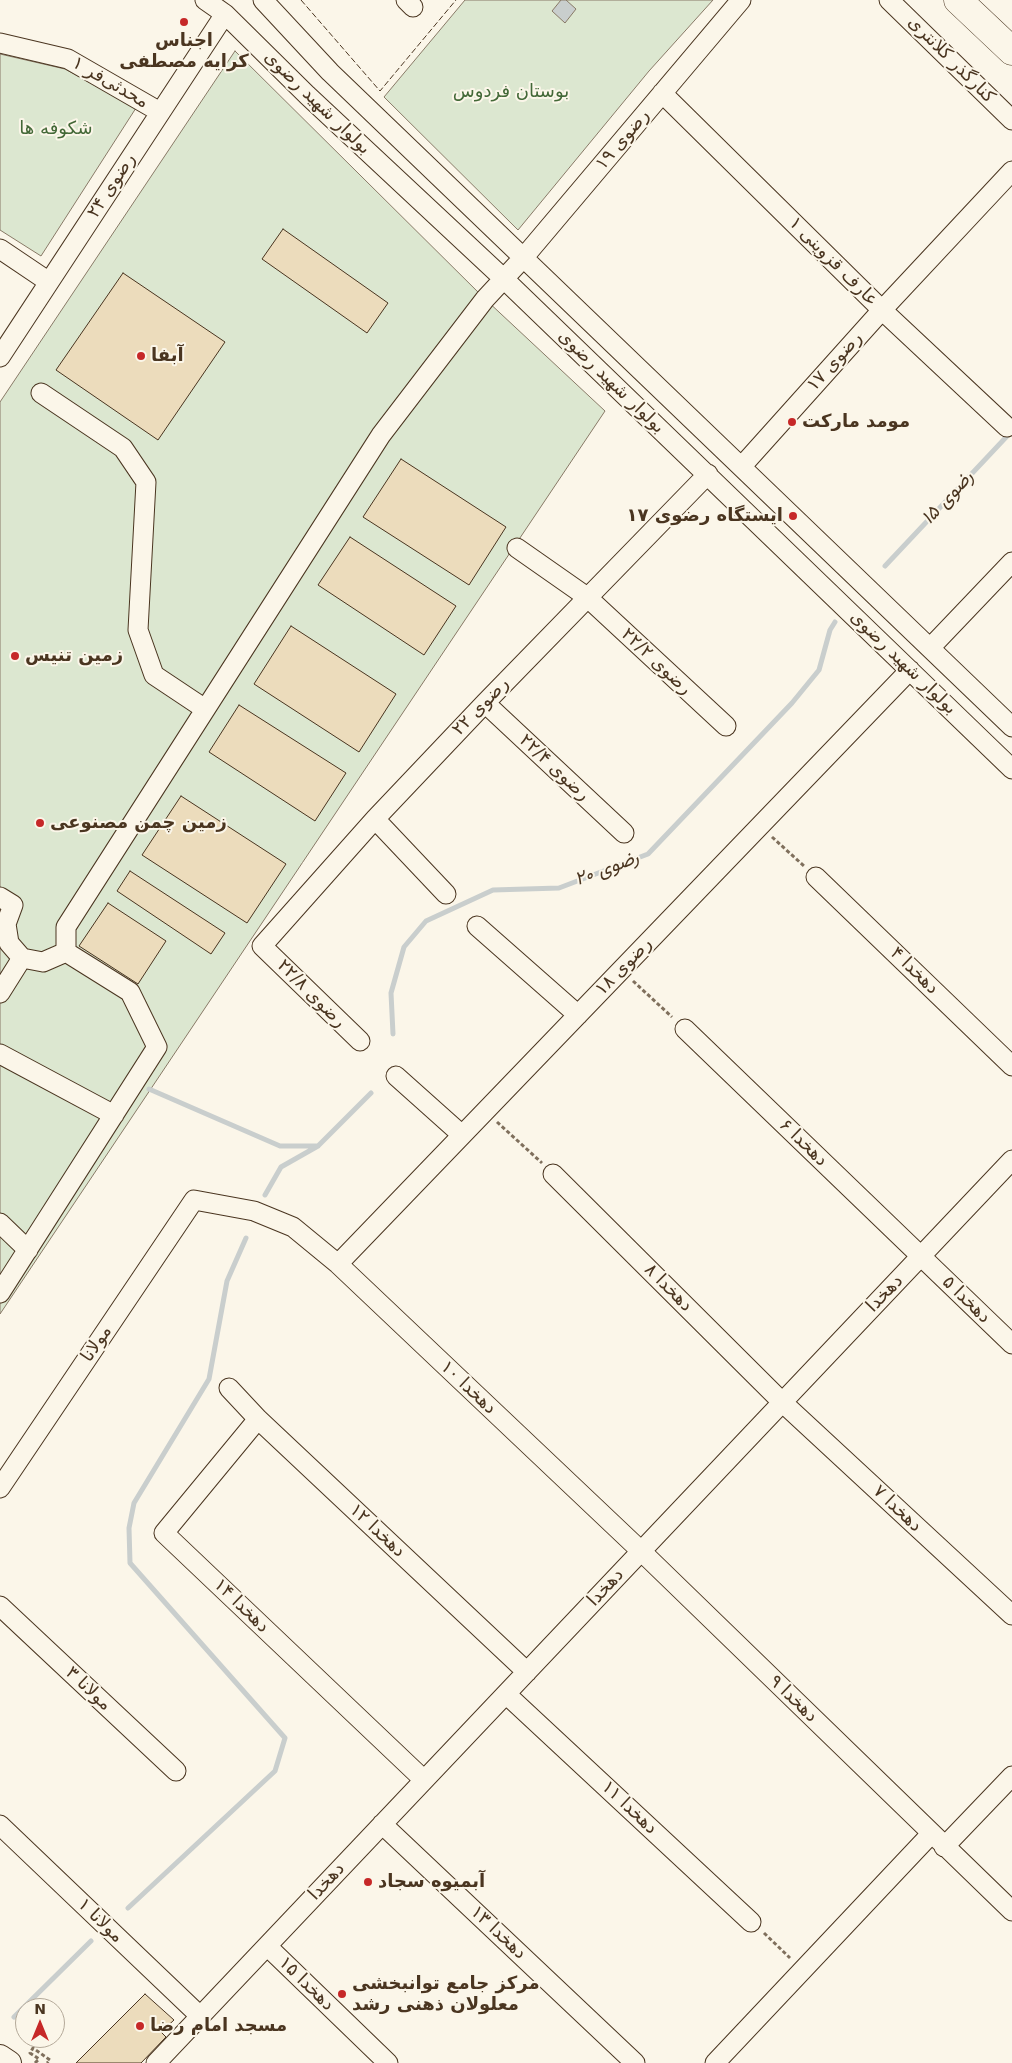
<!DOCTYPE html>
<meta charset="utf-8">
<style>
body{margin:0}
#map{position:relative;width:1012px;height:2063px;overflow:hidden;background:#fbf6e9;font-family:"DejaVu Sans",sans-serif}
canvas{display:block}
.north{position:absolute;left:15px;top:1998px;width:50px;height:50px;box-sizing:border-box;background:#fbf6e9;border:1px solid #b4a999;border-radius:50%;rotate:0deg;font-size:14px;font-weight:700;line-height:20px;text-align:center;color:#4a3520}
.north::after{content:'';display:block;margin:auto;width:18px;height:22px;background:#c62828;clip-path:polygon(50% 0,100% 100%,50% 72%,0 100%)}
</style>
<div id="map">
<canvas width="1012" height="2063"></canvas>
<div class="north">N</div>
</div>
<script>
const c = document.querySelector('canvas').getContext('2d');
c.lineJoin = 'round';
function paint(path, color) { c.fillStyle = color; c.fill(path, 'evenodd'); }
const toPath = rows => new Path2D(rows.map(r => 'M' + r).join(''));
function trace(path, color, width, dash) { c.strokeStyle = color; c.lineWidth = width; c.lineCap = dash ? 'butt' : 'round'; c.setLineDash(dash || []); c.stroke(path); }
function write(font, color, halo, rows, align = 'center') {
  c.font = font + ' "DejaVu Sans",Vazirmatn,sans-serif'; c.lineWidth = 4; c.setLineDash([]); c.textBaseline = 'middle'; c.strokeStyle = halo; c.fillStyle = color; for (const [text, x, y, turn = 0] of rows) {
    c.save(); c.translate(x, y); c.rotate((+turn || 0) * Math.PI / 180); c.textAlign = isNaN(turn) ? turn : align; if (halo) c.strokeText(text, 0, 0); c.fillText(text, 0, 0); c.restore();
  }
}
const green = toPath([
 [465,0,713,0,649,71,518,230,384,97,465,0],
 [235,51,485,299,605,411,0,1314,0,402,235,51],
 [0,54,65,69,136,108,41,256,0,230,0,54]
]);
paint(green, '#dce7d0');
trace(green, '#887966', 1);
const water = toPath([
 [561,0,566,0,576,9,565,23,552,11,561,0]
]);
paint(water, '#c9cecd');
trace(water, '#887966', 1);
trace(toPath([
 [885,566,1011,432],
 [393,1034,391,993,404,947,426,921,493,890,559,888,648,854,792,703,819,670,830,630,835,622],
 [149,1089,280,1146,318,1146],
 [265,1195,281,1167,318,1146,371,1093],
 [128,1908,275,1771,285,1738,130,1563,129,1528,134,1503,209,1379,227,1281,246,1238],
 [14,2017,91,1941]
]), '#c9cecd', 5);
const building = toPath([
 [283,229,388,303,367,333,262,259,283,229],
 [123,273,225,342,158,440,56,370,123,273],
 [401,459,506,527,469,585,363,517,401,459],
 [350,537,456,606,424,655,318,585,350,537],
 [291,626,396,694,359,752,254,684,291,626],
 [239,705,346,773,315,821,209,752,239,705],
 [181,796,286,864,247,923,142,855,181,796],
 [130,871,225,933,211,954,117,891,130,871],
 [108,903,166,941,138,984,79,946,108,903],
 [145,1994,174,2020,161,2032,166,2037,141,2063,76,2063,145,1994]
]);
paint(building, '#ecdcbc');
trace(building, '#4a3520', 1);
const minor = toPath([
 [205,0,225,14,307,95,504,279,1012,769],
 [263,0,330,72,1012,727],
 [406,0,413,7],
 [889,0,1012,120],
 [0,43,68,59,160,112],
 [662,93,882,310,1007,427],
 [0,249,49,282],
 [0,357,225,14],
 [41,393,123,448,146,482,138,630,154,675,205,709],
 [742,466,882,310,1012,171],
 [517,548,587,597,726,726],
 [930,648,1012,562],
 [485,703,624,833],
 [375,819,446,894],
 [816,877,1012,1066],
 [0,897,13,905,6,924,9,943,22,958,43,962,66,952,66,927,381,435,485,299,524,257,741,0],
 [477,926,578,1015],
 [0,993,22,958],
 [685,1029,1012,1344],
 [360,1041,262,946,375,819,485,703,708,474],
 [0,1054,114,1115],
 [396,1076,462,1135],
 [553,1174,782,1402,1012,1615],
 [0,1223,28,1250],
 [338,1264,910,670],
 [0,1293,157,1047,130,992,66,952],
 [229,1388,258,1419,527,1672],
 [258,1419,164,1533,424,1780],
 [0,1488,194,1200,254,1211,293,1227,338,1264,641,1551,1012,1911],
 [0,1606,176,1771],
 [506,1694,751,1922],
 [382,1824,635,2063],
 [0,1825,200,2016],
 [944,1847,1012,1776],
 [267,1946,388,2063],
 [156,2063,1012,1160],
 [715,2063,931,1834]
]);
const major = toPath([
 [0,2057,9,2063]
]);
const highway = toPath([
 [958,0,1012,51]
]);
trace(minor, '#4a3520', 21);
trace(major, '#4a3520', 26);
trace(highway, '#4a3520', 29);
trace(toPath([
 [772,837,804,866],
 [633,981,672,1017],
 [497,1122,542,1163],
 [764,1933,790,1958],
 [35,2063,39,2059,30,2053,33,2048,50,2060,47,2063]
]), '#7f6f5c', 3, [4, 2.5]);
trace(minor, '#fbf6e9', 19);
trace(major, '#fbf6e9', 24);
trace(highway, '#fbf6e9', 28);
trace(toPath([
 [301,0,380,91,456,0]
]), '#4a3520', 1, [6, 2.5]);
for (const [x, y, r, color] of [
 [184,22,5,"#c62828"],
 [141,356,5,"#c62828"],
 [792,422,5,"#c62828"],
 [793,516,5,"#c62828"],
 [15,656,5,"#c62828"],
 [40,823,5,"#c62828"],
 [368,1882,5,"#c62828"],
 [342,1994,5,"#c62828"],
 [140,2026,5,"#c62828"]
]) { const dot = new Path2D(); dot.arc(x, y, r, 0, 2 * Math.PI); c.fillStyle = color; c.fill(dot); trace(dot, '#fbf6e9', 2); }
write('bold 18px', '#4a3520', '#fbf6e9', [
 ["اجناس",184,41,"center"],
 ["کرایه مصطفی",184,62,"center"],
 ["آبفا",151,356],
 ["مومد مارکت",802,422],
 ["ایستگاه رضوی ۱۷",783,516,"right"],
 ["زمین تنیس",25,656],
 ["زمین چمن مصنوعی",50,823],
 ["آبمیوه سجاد",378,1882],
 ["مرکز جامع توانبخشی",352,1984],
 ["معلولان ذهنی رشد",352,2005],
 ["مسجد امام رضا",150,2026]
], 'left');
write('18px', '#4a3520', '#fbf6e9', [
 ["کنارگذر کلانتری",951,60,45],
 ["محدثی‌فر ۱",110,83,30],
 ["بولوار شهید رضوی",317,103,44],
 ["رضوی ۱۹",623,140,-50],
 ["رضوی ۲۴",112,186,-57],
 ["عارف قزوینی ۱",833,262,45],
 ["رضوی ۱۷",835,362,-48],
 ["بولوار شهید رضوی",611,382,44],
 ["رضوی ۲۲/۲",656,662,43],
 ["بولوار شهید رضوی",903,663,44],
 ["رضوی ۲۲",481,707,-46],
 ["رضوی ۲۲/۴",554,768,43],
 ["رضوی ۱۸",624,967,-46],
 ["دهخدا ۴",914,971,44],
 ["رضوی ۲۲/۸",311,994,45],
 ["دهخدا ۶",803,1143,44],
 ["دهخدا ۸",668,1288,45],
 ["دهخدا",885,1294,-46],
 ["دهخدا ۵",966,1300,44],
 ["مولانا",97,1344,-56],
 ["دهخدا ۱۰",468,1388,43],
 ["دهخدا ۷",897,1509,43],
 ["دهخدا ۱۲",377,1531,43],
 ["دهخدا",606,1588,-47],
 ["دهخدا ۱۴",241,1606,44],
 ["مولانا ۳",88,1689,43],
 ["دهخدا ۹",793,1699,44],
 ["دهخدا ۱۱",629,1808,43],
 ["دهخدا",327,1882,-47],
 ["مولانا ۱",100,1921,44],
 ["دهخدا ۱۳",498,1933,43],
 ["دهخدا ۱۵",306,1984,44]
]);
write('18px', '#436837', '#fbf6e9', [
 ["بوستان فردوس",511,92],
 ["شکوفه ها",56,129]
]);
write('italic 19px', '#4a3520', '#fbf6e9', [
 ["رضوی ۱۵",948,498,-47],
 ["رضوی ۲۰",607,869,-21]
]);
</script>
